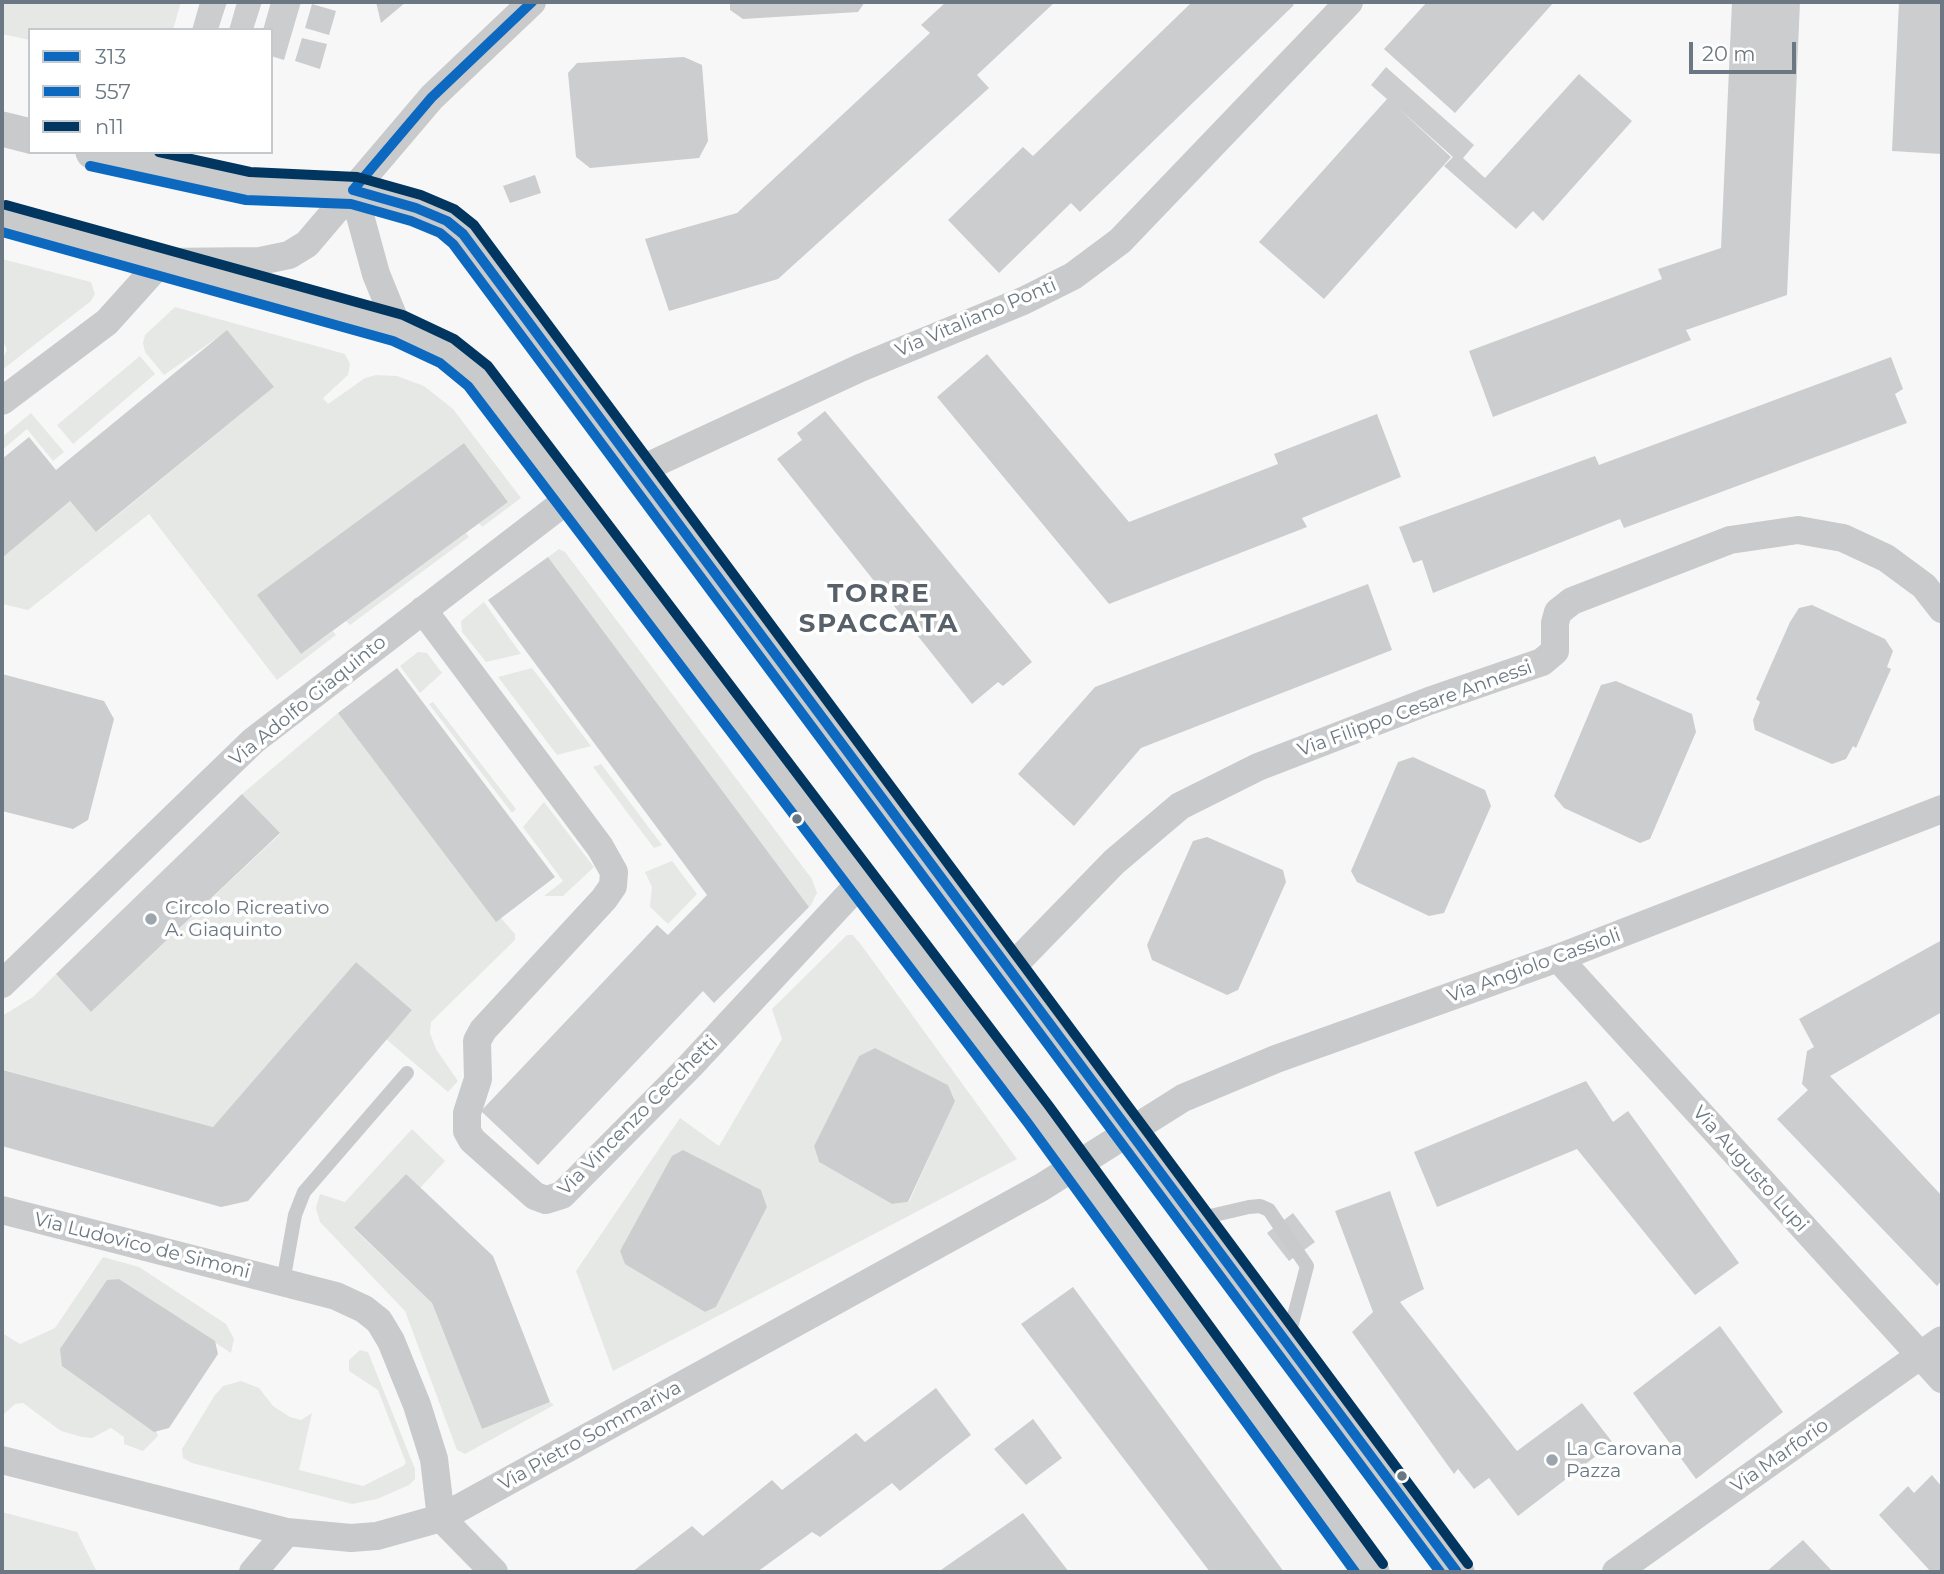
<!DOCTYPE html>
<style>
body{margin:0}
#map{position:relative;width:1944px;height:1574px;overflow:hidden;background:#f7f7f7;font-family:Montserrat,sans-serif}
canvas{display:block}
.frame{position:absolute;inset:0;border:4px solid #6b7883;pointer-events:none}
.legend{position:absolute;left:28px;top:28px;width:245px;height:126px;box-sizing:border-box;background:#fff;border:2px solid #c4c9cd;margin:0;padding:9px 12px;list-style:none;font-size:21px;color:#6b7883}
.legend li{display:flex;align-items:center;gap:14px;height:35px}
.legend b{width:35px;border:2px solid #c4c9cd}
.scale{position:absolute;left:1689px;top:42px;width:107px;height:32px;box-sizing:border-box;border:4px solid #6b7883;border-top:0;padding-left:9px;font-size:21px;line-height:24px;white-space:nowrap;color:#6b7883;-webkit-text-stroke:5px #fff;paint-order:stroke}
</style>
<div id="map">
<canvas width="1944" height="1574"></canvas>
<div class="frame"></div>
<ul class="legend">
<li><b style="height:9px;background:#0c69bf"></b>313</li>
<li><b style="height:9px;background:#0c69bf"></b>557</li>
<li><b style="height:9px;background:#00365f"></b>n11</li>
</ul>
<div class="scale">20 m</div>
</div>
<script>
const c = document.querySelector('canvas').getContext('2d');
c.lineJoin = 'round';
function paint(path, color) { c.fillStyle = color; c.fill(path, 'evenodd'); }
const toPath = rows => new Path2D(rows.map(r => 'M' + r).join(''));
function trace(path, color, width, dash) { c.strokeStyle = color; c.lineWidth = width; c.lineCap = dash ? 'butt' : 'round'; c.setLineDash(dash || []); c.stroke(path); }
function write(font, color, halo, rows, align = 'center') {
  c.font = font + ' Montserrat,sans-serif'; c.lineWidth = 7; c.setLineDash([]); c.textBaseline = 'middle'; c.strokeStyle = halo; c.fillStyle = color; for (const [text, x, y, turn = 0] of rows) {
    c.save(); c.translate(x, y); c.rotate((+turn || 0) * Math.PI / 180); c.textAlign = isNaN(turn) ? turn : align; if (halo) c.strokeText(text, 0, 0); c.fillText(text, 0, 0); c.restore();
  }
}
paint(toPath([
 [2,2,181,2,173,30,30,30,30,40,2,34],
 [2,259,91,282,95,294,91,301,2,370,2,360,7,350,2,338],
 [175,307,345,354,350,364,348,375,323,398,328,404,365,378,376,375,397,376,424,386,453,409,521,498,482,527,479,523,508,502,464,443,258,595,301,654,333,631,336,635,277,680,149,514,28,610,2,604,2,558,70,501,97,532,273,388,227,331,164,375,145,352,143,343,145,335],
 [140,356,155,374,73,444,57,425],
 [31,413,64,452,53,461,27,429,2,450,2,437],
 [466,533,469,537,350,625,346,621],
 [559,549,565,552,812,879,817,893,811,905,809,907,548,557],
 [484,602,521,654,486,662,462,632,461,621],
 [418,652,427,653,442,673,420,693,400,666],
 [532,668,591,746,557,755,498,677],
 [433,702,516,809,512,813,429,704],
 [338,713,496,921,501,918,515,934,515,940,431,1022,430,1033,436,1049,458,1081,448,1092,386,1039,412,1010,356,962,213,1127,4,1070,2,1076,2,1016,33,997,56,974,92,1011,280,834,242,794],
 [601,764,662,845,654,848,593,767],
 [544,802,594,867,563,896,544,896,563,881,523,827],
 [672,861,697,894,668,924,650,907,652,887,645,872],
 [847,935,853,935,862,946,1017,1159,613,1371,576,1271,680,1118,719,1146,782,1039,772,1009],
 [875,1048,948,1085,955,1100,909,1202,892,1204,819,1162,814,1146,859,1056],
 [761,1190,767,1207,716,1307,705,1312,625,1263,620,1250],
 [412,1129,445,1161,420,1188,406,1174,354,1229,432,1303,482,1429,550,1402,554,1405,465,1454,457,1450,405,1311,320,1222,316,1208,320,1194,345,1202],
 [103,1257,139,1267,226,1324,234,1339,231,1353,119,1279,107,1281,158,1436,143,1451,124,1444,124,1437,111,1428,92,1438,82,1437,61,1431,23,1403,15,1404,4,1414,2,1411,2,1333,20,1344,55,1328],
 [360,1350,368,1352,415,1469,415,1479,409,1485,377,1499,352,1504,192,1463,183,1458,182,1449,215,1395,223,1386,241,1381,259,1388,273,1406,290,1417,301,1420,312,1413,299,1470,363,1486,403,1466,406,1463,378,1390,349,1371,349,1360],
 [2,1512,77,1532,97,1572,2,1572]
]), '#e6e8e5');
paint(toPath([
 [200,2,227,2,218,30,192,30],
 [237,2,262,2,253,30,229,30],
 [271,2,301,2,284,60,271,56,271,30,263,30],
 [376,2,406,2,381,23],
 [730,2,865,2,858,12,743,19,730,10],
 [946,2,1055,2,977,75,989,88,778,279,669,311,645,239,737,213,930,33,921,25],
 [1192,2,1291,2,1294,5,1080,212,1071,203,999,273,948,220,1023,147,1033,156],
 [1427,2,1554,2,1455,113,1384,49],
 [1732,2,1800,2,1787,295,1686,330,1691,340,1493,417,1469,351,1662,279,1658,269,1721,248],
 [1899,2,1942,2,1942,154,1892,151],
 [312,4,336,11,329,35,305,28],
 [302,38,327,44,320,69,295,61],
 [684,57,702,65,708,141,699,158,590,168,576,157,568,73,577,63],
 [1386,67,1474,145,1463,158,1485,178,1579,74,1632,121,1543,221,1533,211,1516,229,1444,166,1453,157,1397,107,1451,157,1324,299,1259,242,1387,99,1371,85],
 [535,175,541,193,510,203,503,186],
 [227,330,274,387,96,532,70,501,2,558,2,459,29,437,56,470],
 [987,354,1129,522,1278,464,1274,454,1377,414,1401,477,1302,518,1307,527,1109,604,937,397],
 [1891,357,1903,389,1895,394,1907,423,1624,528,1620,519,1433,593,1422,560,1413,563,1399,527,1595,456,1599,465],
 [825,411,1032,662,1003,686,998,682,972,704,777,459,802,440,797,433],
 [464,443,508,502,301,654,257,595],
 [548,557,809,907,714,1003,703,991,538,1165,481,1111,657,925,668,935,707,895,488,600],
 [1368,584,1392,650,1141,748,1074,826,1018,774,1095,687],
 [1812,605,1885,639,1893,651,1887,667,1891,669,1856,748,1853,746,1846,759,1832,764,1755,730,1753,720,1760,702,1756,699,1790,622,1799,608],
 [397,668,555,877,496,922,338,713],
 [2,674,104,701,114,719,88,820,73,829,2,811],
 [1616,681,1692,714,1696,732,1650,839,1640,843,1564,808,1554,796,1601,685],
 [1413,757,1485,790,1491,806,1444,913,1429,916,1357,882,1351,871,1398,762],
 [242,794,280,833,91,1012,56,974],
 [1207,837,1283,870,1286,882,1238,990,1227,995,1152,960,1147,945,1193,841],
 [1942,940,1942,1012,1830,1076,1942,1196,1942,1280,1937,1286,1777,1119,1808,1090,1802,1084,1807,1051,1814,1047,1799,1019],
 [356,962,412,1010,248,1201,221,1207,2,1146,3,1070,213,1127],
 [875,1048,948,1085,955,1101,908,1202,892,1204,819,1162,814,1146,859,1056],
 [1586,1081,1613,1122,1628,1111,1739,1263,1695,1295,1577,1149,1437,1207,1414,1152],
 [683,1150,761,1190,767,1207,716,1307,705,1312,625,1264,620,1251,672,1156],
 [406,1174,493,1256,550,1402,482,1429,432,1303,354,1228],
 [1390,1191,1424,1289,1400,1302,1517,1451,1582,1403,1613,1443,1518,1516,1489,1478,1474,1489,1458,1469,1454,1474,1352,1332,1373,1312,1335,1211],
 [1293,1213,1315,1242,1289,1261,1267,1233],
 [119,1279,215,1341,218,1354,169,1428,154,1432,62,1366,60,1349,107,1280],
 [1073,1287,1284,1572,1210,1572,1021,1324],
 [1720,1326,1783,1412,1696,1479,1633,1393],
 [936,1388,971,1435,900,1491,892,1483,820,1537,812,1532,757,1572,632,1572,692,1526,703,1536,772,1480,782,1490,856,1433,865,1442],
 [1033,1419,1062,1458,1026,1485,994,1449],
 [1932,1475,1942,1487,1942,1572,1931,1572,1879,1515,1908,1486,1914,1493],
 [1023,1513,1069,1572,938,1572],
 [1803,1540,1833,1572,1766,1572]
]), '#cccdce');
trace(toPath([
 [1197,1219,1249,1207,1260,1206,1269,1210,1307,1266,1288,1339],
 [283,1282,295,1215,304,1192,407,1073]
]), '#c8cacb', 14);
trace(toPath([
 [353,190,376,274,398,328],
 [2,401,107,322,161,262,260,261,289,255,307,244,432,97,532,2],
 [640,470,860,368,1023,301,1073,276,1120,241,1349,2],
 [423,610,600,847,614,872,613,886,604,899,483,1030,477,1041,478,1079,467,1113,467,1131,472,1140,535,1196,546,1200,562,1195,690,1066,861,882],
 [1558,958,1942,1379],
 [1009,970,1114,862,1180,806,1258,767,1429,701,1542,662,1555,651,1555,623,1558,612,1572,601,1730,540,1798,530,1843,538,1886,558,1924,586,1942,609],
 [2,984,253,741,571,497],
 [2,1210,336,1296,364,1309,379,1321,391,1341,417,1405,434,1459,441,1518,494,1572],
 [2,1460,287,1532,351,1538,377,1536,441,1518,1042,1187,1183,1098,1276,1059,1558,958,1942,809],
 [253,1572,287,1532],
 [1616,1572,1942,1340]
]), '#c8cacb', 28);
trace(toPath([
 [2,129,30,136],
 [93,152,248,186,353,190,416,208,447,221,463,234,1457,1572],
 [2,218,398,328,447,351,478,376,1038,1114,1372,1572]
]), '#c8cacb', 35);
trace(toPath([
 [353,190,416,208,447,221,463,234,1457,1572],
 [353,190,432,97,532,2]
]), '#0c69bf', 10);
trace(toPath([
 [90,166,246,200,351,204,411,221,440,233,453,244,1440,1572],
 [2,232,393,341,440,363,468,386,1027,1122,1355,1572]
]), '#0c69bf', 10);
trace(toPath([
 [159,152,250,172,357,177,421,195,454,209,474,225,1468,1564],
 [6,205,403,315,454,339,488,366,1049,1106,1383,1564]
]), '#00365f', 10);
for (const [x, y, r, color] of [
 [797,819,6,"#6b7883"],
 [151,919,7,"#9ca4ac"],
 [1552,1460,7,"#9ca4ac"],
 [1402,1476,6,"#6b7883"]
]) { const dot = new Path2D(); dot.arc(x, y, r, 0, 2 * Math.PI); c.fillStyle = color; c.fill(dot); trace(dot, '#fff', 2.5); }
write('19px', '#6b7883', '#fff', [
 ["Via Vitaliano Ponti",976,318,-23],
 ["Via Adolfo Giaquinto",308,701,-39],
 ["Via Filippo Cesare Annessi",1415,709,-20],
 ["Via Angiolo Cassioli",1534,966,-20],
 ["Via Vincenzo Cecchetti",638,1116,-45],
 ["Via Augusto Lupi",1750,1169,48],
 ["Via Ludovico de Simoni",142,1246,14],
 ["Via Pietro Sommariva",590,1436,-29],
 ["Via Marforio",1780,1456,-35]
]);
write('19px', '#6b7883', '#fff', [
 ["Circolo Ricreativo",165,908],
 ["A. Giaquinto",165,930],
 ["La Carovana",1566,1449],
 ["Pazza",1566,1471]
], 'left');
c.letterSpacing = '2px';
write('bold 26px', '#586169', '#fff', [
 ["TORRE",879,594],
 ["SPACCATA",879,624]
]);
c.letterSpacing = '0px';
</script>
